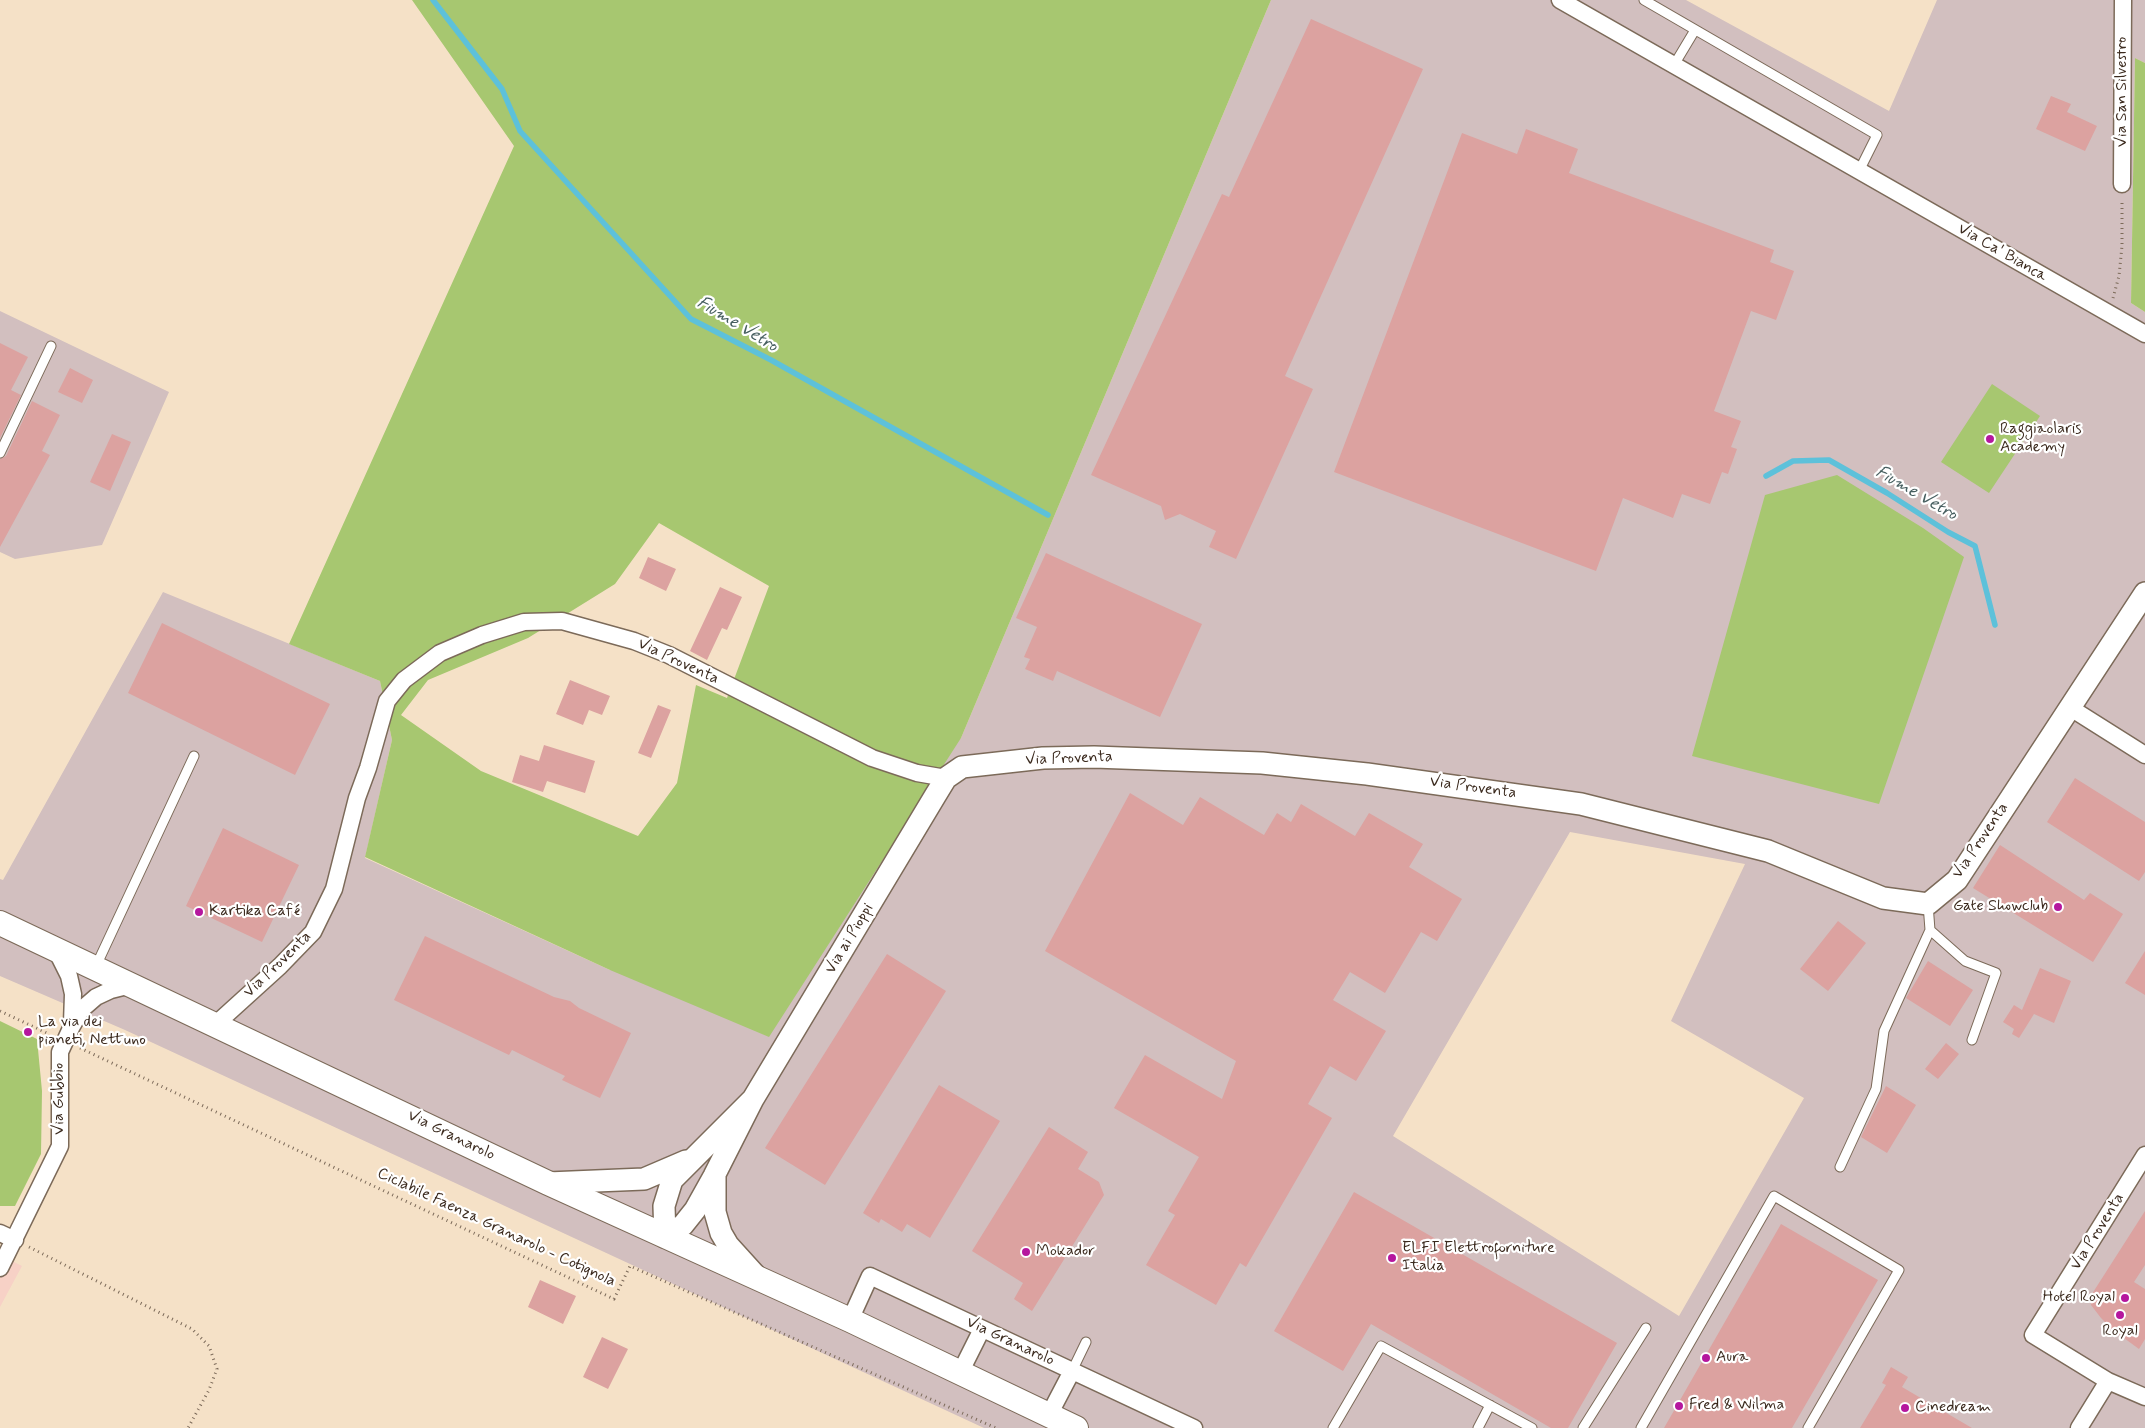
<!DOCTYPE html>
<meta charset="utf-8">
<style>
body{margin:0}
canvas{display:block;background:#f5e1c7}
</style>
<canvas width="2145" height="1428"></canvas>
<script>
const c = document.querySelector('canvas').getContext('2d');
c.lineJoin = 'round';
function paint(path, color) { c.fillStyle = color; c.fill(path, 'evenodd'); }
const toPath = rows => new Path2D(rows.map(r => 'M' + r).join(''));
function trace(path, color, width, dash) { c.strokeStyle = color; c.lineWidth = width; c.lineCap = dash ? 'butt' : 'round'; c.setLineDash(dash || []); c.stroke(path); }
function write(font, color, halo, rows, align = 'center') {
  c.font = font + ' Mynerve,sans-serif'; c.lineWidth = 4.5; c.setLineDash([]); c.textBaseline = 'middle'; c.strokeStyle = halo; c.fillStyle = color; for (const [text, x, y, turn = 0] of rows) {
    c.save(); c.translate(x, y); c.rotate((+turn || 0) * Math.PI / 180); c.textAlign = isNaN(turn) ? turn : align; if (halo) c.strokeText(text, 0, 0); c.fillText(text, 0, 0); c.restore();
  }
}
paint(toPath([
 [0,1255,22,1266,0,1307]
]), '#f7d1c6');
paint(toPath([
 [1271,0,1686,0,1889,111,1937,0,2145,0,2145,63,2135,58,2131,303,2145,312,2145,1428,984,1428,125,1030,0,976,0,879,3,880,163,592,380,681,392,740,365,858,610,970,961,738],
 [1570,832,1745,864,1671,1021,1804,1098,1679,1316,1393,1136],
 [0,311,169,392,102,545,15,559,0,552]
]), '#d2bfbf');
paint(toPath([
 [412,0,1271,0,961,738,769,1037,610,970,365,857,392,740,380,681,289,644,514,146],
 [659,523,769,586,727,698,696,685,677,783,638,836,481,771,401,715,428,680,528,638,615,584],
 [2135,58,2145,63,2145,312,2131,303],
 [1992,384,2040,416,1989,493,1941,462],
 [1837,475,1923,528,1964,557,1879,804,1692,756,1765,495],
 [0,1021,37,1039,42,1091,41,1154,15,1206,0,1206]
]), '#a7c770');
trace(toPath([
 [433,0,502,89,520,131,691,319,771,360,1048,515],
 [1766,476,1793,461,1829,460,1887,493,1948,532,1975,546,1995,625]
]), '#5dc1da', 5.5);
paint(toPath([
 [1311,19,1423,69,1285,376,1313,389,1236,559,1209,547,1216,531,1180,514,1165,520,1161,506,1091,475,1222,194,1229,197],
 [2051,96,2071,104,2067,112,2097,126,2085,151,2036,129],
 [1526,129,1578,149,1569,173,1774,250,1770,262,1794,271,1776,320,1751,311,1714,411,1741,421,1731,447,1737,449,1728,474,1722,472,1710,504,1682,494,1673,518,1623,498,1596,571,1334,472,1462,133,1517,154],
 [0,343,28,357,11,390,21,395,0,438],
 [70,368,93,380,82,403,58,392],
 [32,401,60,415,42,451,50,455,0,547,0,459,6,456],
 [112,434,131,442,110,491,90,482],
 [1046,553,1202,624,1160,717,1057,671,1053,681,1025,669,1030,659,1024,657,1037,627,1016,618],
 [648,557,676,569,666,591,639,578],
 [720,587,742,597,727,630,722,628,707,660,690,651],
 [162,623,330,704,295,775,128,693],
 [570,680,610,696,602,715,589,710,583,725,556,714],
 [658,705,671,710,651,758,638,753],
 [544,745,595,761,585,793,547,781,543,792,512,782,520,755,539,761],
 [2075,778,2145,822,2145,872,2139,881,2047,822],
 [1130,793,1183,825,1200,797,1264,835,1277,813,1291,822,1301,804,1355,836,1369,813,1423,844,1409,867,1462,899,1437,941,1421,932,1385,993,1350,972,1333,1000,1386,1031,1356,1081,1330,1066,1308,1104,1332,1118,1246,1267,1240,1263,1216,1305,1146,1265,1175,1215,1168,1211,1199,1157,1114,1108,1145,1055,1222,1099,1236,1061,1045,951],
 [223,828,299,865,262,942,186,906],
 [2000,845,2084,900,2090,893,2123,914,2093,962,1973,888],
 [1838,921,1866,943,1828,991,1800,969],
 [425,936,554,997,570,1001,579,1008,631,1033,600,1098,562,1080,565,1076,512,1050,509,1055,394,1000],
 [2145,951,2145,995,2125,983],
 [887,954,946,991,825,1185,765,1148],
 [1928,961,1973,990,1950,1026,1906,998],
 [2040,968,2071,981,2054,1023,2034,1014,2019,1038,2012,1034,2014,1029,2003,1022,2014,1005,2022,1010],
 [1946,1043,1959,1054,1938,1079,1925,1069],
 [939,1085,1000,1121,930,1238,907,1224,902,1232,881,1219,879,1223,863,1213],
 [1886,1086,1916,1105,1887,1153,1861,1137],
 [1049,1127,1088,1152,1078,1169,1099,1182,1104,1195,1032,1311,1014,1299,1023,1283,972,1251],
 [1354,1192,1617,1343,1568,1428,1551,1428,1371,1324,1343,1371,1274,1331],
 [2145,1211,2145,1265,2134,1282,2145,1289,2145,1339,2139,1349,2113,1330,2101,1318,2091,1305,2090,1297],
 [1781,1224,1878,1280,1792,1428,1664,1428],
 [540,1280,576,1296,563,1324,528,1307],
 [602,1337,628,1349,608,1389,583,1377],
 [1891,1367,1908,1377,1902,1387,1972,1428,1860,1428,1886,1385,1882,1383]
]), '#dca2a0');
const service = toPath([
 [1644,0,1877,135,1859,171],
 [1674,65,1695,30],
 [0,453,51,346],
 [1928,904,1930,930],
 [96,966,194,756],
 [1840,1167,1876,1089,1884,1031,1930,930,1965,961,1996,973,1972,1040],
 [1072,1371,1086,1342],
 [1333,1428,1381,1346,1532,1428],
 [1478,1428,1490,1405],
 [1583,1428,1646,1328],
 [1641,1428,1774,1196,1899,1270,1808,1428]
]);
const minor = toPath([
 [1560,0,2145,334],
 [2122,184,2123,0],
 [2069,707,2145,755],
 [55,948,69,976,73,994,72,1023],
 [216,1024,280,966,313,932,334,889,357,798,368,768,387,701,404,680,440,653,482,635,524,622,562,621,634,641,669,655,872,758,917,773,946,778],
 [2145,1155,2033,1335,2108,1381,2145,1397],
 [0,1233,15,1240],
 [0,1268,60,1146,60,1052,72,1026,81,1010,96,997,111,990,131,985],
 [850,1320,870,1276,1194,1428],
 [960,1373,982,1329],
 [1049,1415,1072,1371],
 [2079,1428,2108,1381]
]);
const tertiary = toPath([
 [753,1099,672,1180,664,1206,665,1237,683,1225,695,1210,714,1176,753,1099,935,796,946,778,962,767,1043,758,1094,757,1262,763,1367,774,1581,804,1768,851,1883,898,1928,904,1957,880,2145,593],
 [715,1177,715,1212,721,1233,728,1245,757,1277],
 [548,1183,644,1179,686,1161]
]);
const secondary = toPath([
 [0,923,548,1183,850,1320,1076,1428]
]);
trace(service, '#7c6a59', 11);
trace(minor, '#7c6a59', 19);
trace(tertiary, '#7c6a59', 24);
trace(secondary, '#7c6a59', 26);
trace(toPath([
 [2113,298,2119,276,2122,246,2122,200],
 [0,1011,49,1034],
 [80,1048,614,1299,630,1266,996,1428],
 [29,1247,192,1329,209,1346,217,1369,209,1390,188,1428]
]), '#7c6a59', 3, [1, 4]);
trace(service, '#fff', 9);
trace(minor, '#fff', 16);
trace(tertiary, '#fff', 21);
trace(secondary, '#fff', 24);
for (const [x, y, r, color] of [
 [1990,439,5,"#b5179e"],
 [2058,907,5,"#b5179e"],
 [199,912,5,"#b5179e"],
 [28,1032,5,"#b5179e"],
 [1026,1252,5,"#b5179e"],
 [1392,1258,5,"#b5179e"],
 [2125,1298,5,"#b5179e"],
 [2120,1315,5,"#b5179e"],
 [1706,1358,5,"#b5179e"],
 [1679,1406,5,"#b5179e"],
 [1905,1408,5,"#b5179e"]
]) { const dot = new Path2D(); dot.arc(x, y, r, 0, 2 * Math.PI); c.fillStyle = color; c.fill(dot); trace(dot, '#fff', 2); }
write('16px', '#3b2a1e', '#fff', [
 ["Via San Silvestro",2123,92,-90],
 ["Via Ca' Bianca",2002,253,30],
 ["Via Proventa",678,662,25],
 ["Via Proventa",1069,759,-2],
 ["Via Proventa",1473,788,8],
 ["Via Proventa",1981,841,-56],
 ["Via ai Pioppi",850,939,-59],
 ["Via Proventa",278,965,-44],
 ["Via Gubbio",60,1099,-90],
 ["Via Granarolo",451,1136,26],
 ["Ciclabile Faenza Granarolo - Cotignola",496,1228,25],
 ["Via Proventa",2098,1232,-58],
 ["Via Granarolo",1010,1342,25]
]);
write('16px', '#3b2a1e', '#fff', [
 ["Raggiaolaris",2000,430],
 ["Academy",2000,448],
 ["Gate Showclub",2048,907,"right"],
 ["Kartika Café",209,912],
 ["La via dei",38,1023],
 ["pianeti, Nettuno",38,1041],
 ["ELFI Elettroforniture",1402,1249],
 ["Italia",1402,1267],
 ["Mokador",1036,1252],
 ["Hotel Royal",2115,1298,"right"],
 ["Royal",2120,1332,"center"],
 ["Aura",1716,1358],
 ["Fred & Wilma",1689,1406],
 ["Cinedream",1915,1408]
], 'left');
write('italic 18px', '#475f60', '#fff', [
 ["Fiume Vetro",737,325,31],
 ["Fiume Vetro",1916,494,30]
]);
</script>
